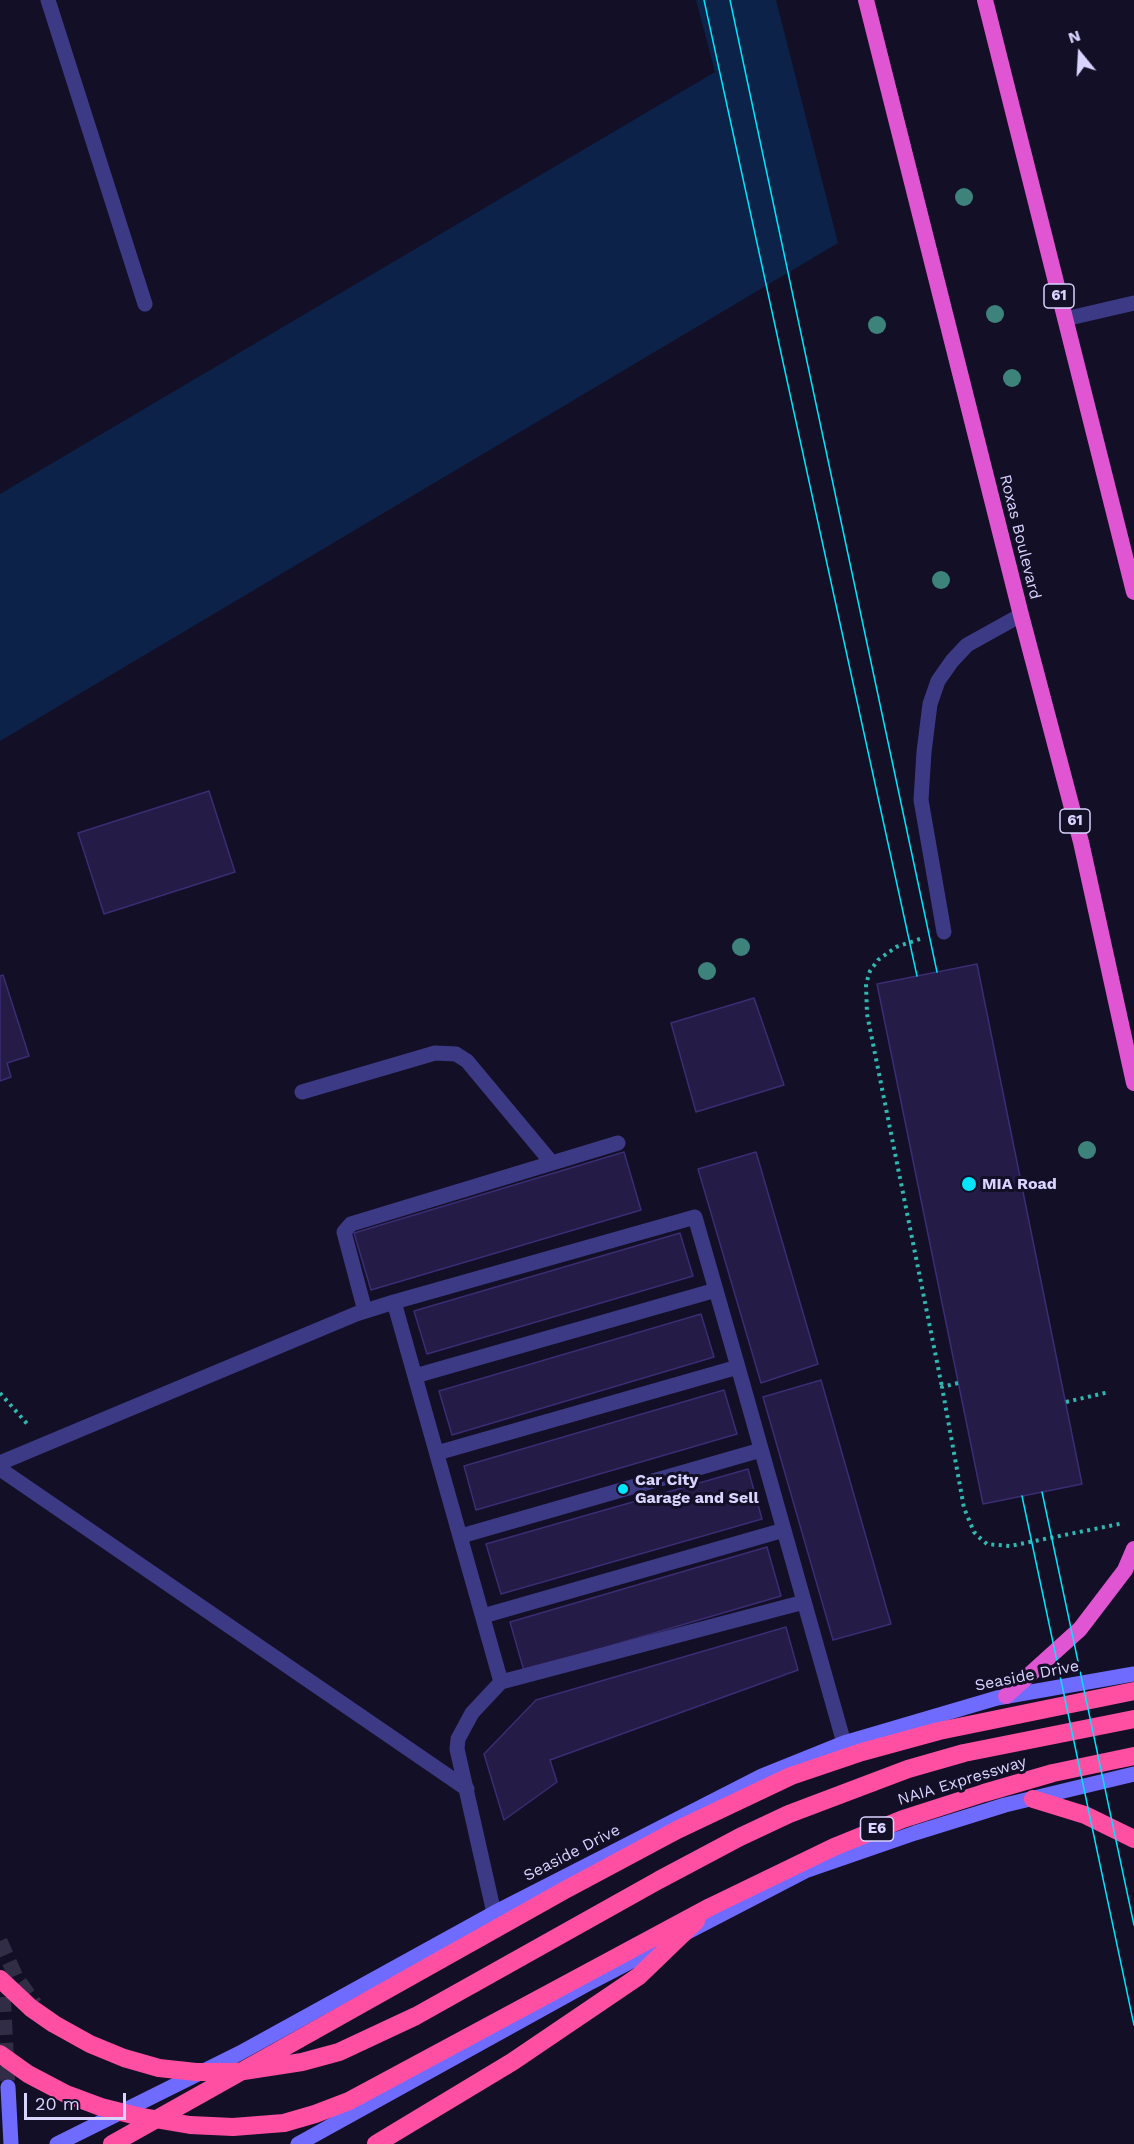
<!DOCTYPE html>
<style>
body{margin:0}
#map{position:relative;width:1134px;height:2144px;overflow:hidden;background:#130f26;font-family:"Work Sans",sans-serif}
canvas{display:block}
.north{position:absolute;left:1050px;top:24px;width:60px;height:60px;-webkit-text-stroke:4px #130f26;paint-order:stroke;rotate:342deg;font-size:16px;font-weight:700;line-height:24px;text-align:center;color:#d9d4ff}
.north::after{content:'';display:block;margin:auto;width:21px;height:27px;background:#d9d4ff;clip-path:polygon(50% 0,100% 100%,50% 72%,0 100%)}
.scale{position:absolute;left:24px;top:2093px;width:102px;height:27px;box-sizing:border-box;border:3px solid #d9d4ff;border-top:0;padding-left:8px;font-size:18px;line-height:21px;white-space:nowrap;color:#d9d4ff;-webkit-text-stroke:4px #130f26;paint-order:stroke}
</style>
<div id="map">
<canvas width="1134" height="2144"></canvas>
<div class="north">N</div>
<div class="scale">20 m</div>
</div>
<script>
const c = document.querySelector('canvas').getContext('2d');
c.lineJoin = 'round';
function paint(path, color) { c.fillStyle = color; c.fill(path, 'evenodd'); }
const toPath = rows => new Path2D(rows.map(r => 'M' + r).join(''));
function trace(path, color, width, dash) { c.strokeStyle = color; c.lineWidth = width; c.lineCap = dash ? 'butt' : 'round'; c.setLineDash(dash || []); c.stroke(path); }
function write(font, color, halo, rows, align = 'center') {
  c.font = font + ' "Work Sans",sans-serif'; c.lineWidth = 6; c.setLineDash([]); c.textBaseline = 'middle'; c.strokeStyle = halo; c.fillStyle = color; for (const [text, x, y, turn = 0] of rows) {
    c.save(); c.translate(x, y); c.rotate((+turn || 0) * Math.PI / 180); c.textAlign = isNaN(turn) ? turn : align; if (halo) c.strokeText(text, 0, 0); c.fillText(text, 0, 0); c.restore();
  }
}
paint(toPath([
 [696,0,776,0,838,243,0,741,0,494,715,72]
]), '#0c2248');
const building = toPath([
 [209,791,235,872,104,914,78,833,209,791],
 [977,964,1082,1484,983,1504,877,984,977,964],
 [3,975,29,1056,7,1063,11,1077,0,1081,0,976,3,975],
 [754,998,784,1085,696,1112,671,1023,754,998],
 [624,1152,641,1210,371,1290,354,1233,624,1152],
 [756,1152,818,1364,761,1383,698,1169,756,1152],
 [680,1233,693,1276,427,1354,414,1311,680,1233],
 [701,1314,714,1357,452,1435,439,1391,701,1314],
 [821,1380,891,1624,833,1640,763,1397,821,1380],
 [724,1390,737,1434,476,1510,464,1466,724,1390],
 [748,1469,762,1519,501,1594,486,1544,748,1469],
 [767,1547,781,1596,524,1671,510,1622,767,1547],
 [786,1627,798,1670,550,1760,557,1782,504,1820,484,1754,536,1700,786,1627]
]);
paint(building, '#241b47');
trace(building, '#3b2d73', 1.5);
trace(toPath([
 [0,1941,16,1977,35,2004],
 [2,1974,8,2087]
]), '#312d47', 15, [15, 8]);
trace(toPath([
 [920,939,896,947,878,960,870,971,866,984,867,1014,942,1387],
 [958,1383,942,1387,964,1508,974,1532,981,1539,987,1544,1010,1546,1124,1523],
 [0,1393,29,1426],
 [1066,1402,1109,1392]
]), '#2fb8b0', 4, [3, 4.5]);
trace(toPath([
 [48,0,145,304],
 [1065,319,1134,303],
 [944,932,921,800,924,752,930,704,938,681,952,661,967,645,1021,615],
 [302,1092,435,1053,456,1054,467,1061,552,1163],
 [365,1311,344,1232,351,1224,618,1143],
 [415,1376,716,1290],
 [437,1453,738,1367],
 [0,1463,356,1314,394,1302],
 [0,1469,467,1789],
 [461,1536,761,1450],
 [804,1602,501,1682,394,1302,695,1217,738,1367,844,1743],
 [483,1616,784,1530],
 [494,1913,457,1749,458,1739,472,1713,501,1682]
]), '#3d3a85', 15);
trace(toPath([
 [8,2087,11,2144],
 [57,2144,240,2053,494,1913,762,1776,844,1743,997,1698,1134,1674],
 [298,2144,591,1982,805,1871,915,1833,1005,1805,1134,1774]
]), '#6f6bff', 15);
trace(toPath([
 [866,0,1021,615,1081,842,1134,1083],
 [985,0,1134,592],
 [1006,1696,1080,1629,1125,1570,1134,1549]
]), '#e055d1', 16);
trace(toPath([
 [1033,1799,1085,1815,1134,1839],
 [0,1979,31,2008,54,2024,90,2044,124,2058,159,2068,196,2072,237,2072,302,2062,339,2052,416,2016,659,1880,740,1837,789,1814,908,1769,964,1753,1134,1719],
 [0,2054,28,2074,66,2094,101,2107,137,2116,190,2125,233,2127,284,2123,315,2114,349,2101,710,1907,834,1847,903,1819,984,1793,1053,1773,1134,1756],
 [112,2144,565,1890,677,1830,791,1776,862,1752,939,1731,1134,1691],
 [376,2144,512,2062,639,1976,696,1921]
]), '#ff4fa3', 18);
trace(toPath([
 [704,0,917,976],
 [730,0,937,972],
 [1042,1492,1134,1925],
 [1022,1496,1134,2025]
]), '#00e5ff', 1.5);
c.fillStyle = '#3d827b';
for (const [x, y] of [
 [964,197],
 [995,314],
 [877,325],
 [1012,378],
 [941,580],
 [741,947],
 [707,971],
 [1087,1150]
]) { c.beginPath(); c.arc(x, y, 9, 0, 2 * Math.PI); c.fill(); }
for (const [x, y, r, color] of [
 [969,1184,8,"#00e5ff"],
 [623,1489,6,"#00e5ff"]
]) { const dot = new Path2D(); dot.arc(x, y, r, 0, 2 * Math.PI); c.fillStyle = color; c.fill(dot); trace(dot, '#130f26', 2); }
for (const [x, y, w] of [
 [1059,296,30],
 [1075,821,30],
 [877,1829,33]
]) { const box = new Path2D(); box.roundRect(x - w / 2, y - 12, w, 24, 4.5); c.fillStyle = '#130f26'; c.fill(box); trace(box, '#d9d4ff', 1.5); }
write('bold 15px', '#d9d4ff', null, [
 ["61",1059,296],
 ["61",1075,821],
 ["E6",877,1829]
]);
write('16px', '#d9d4ff', '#130f26', [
 ["Roxas Boulevard",1020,537,76],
 ["Seaside Drive",1027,1676,-11],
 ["NAIA Expressway",962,1781,-17],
 ["Seaside Drive",572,1853,-27]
]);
write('bold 16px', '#d9d4ff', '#130f26', [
 ["MIA Road",982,1184],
 ["Car City",635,1480],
 ["Garage and Sell",635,1498]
], 'left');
</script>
